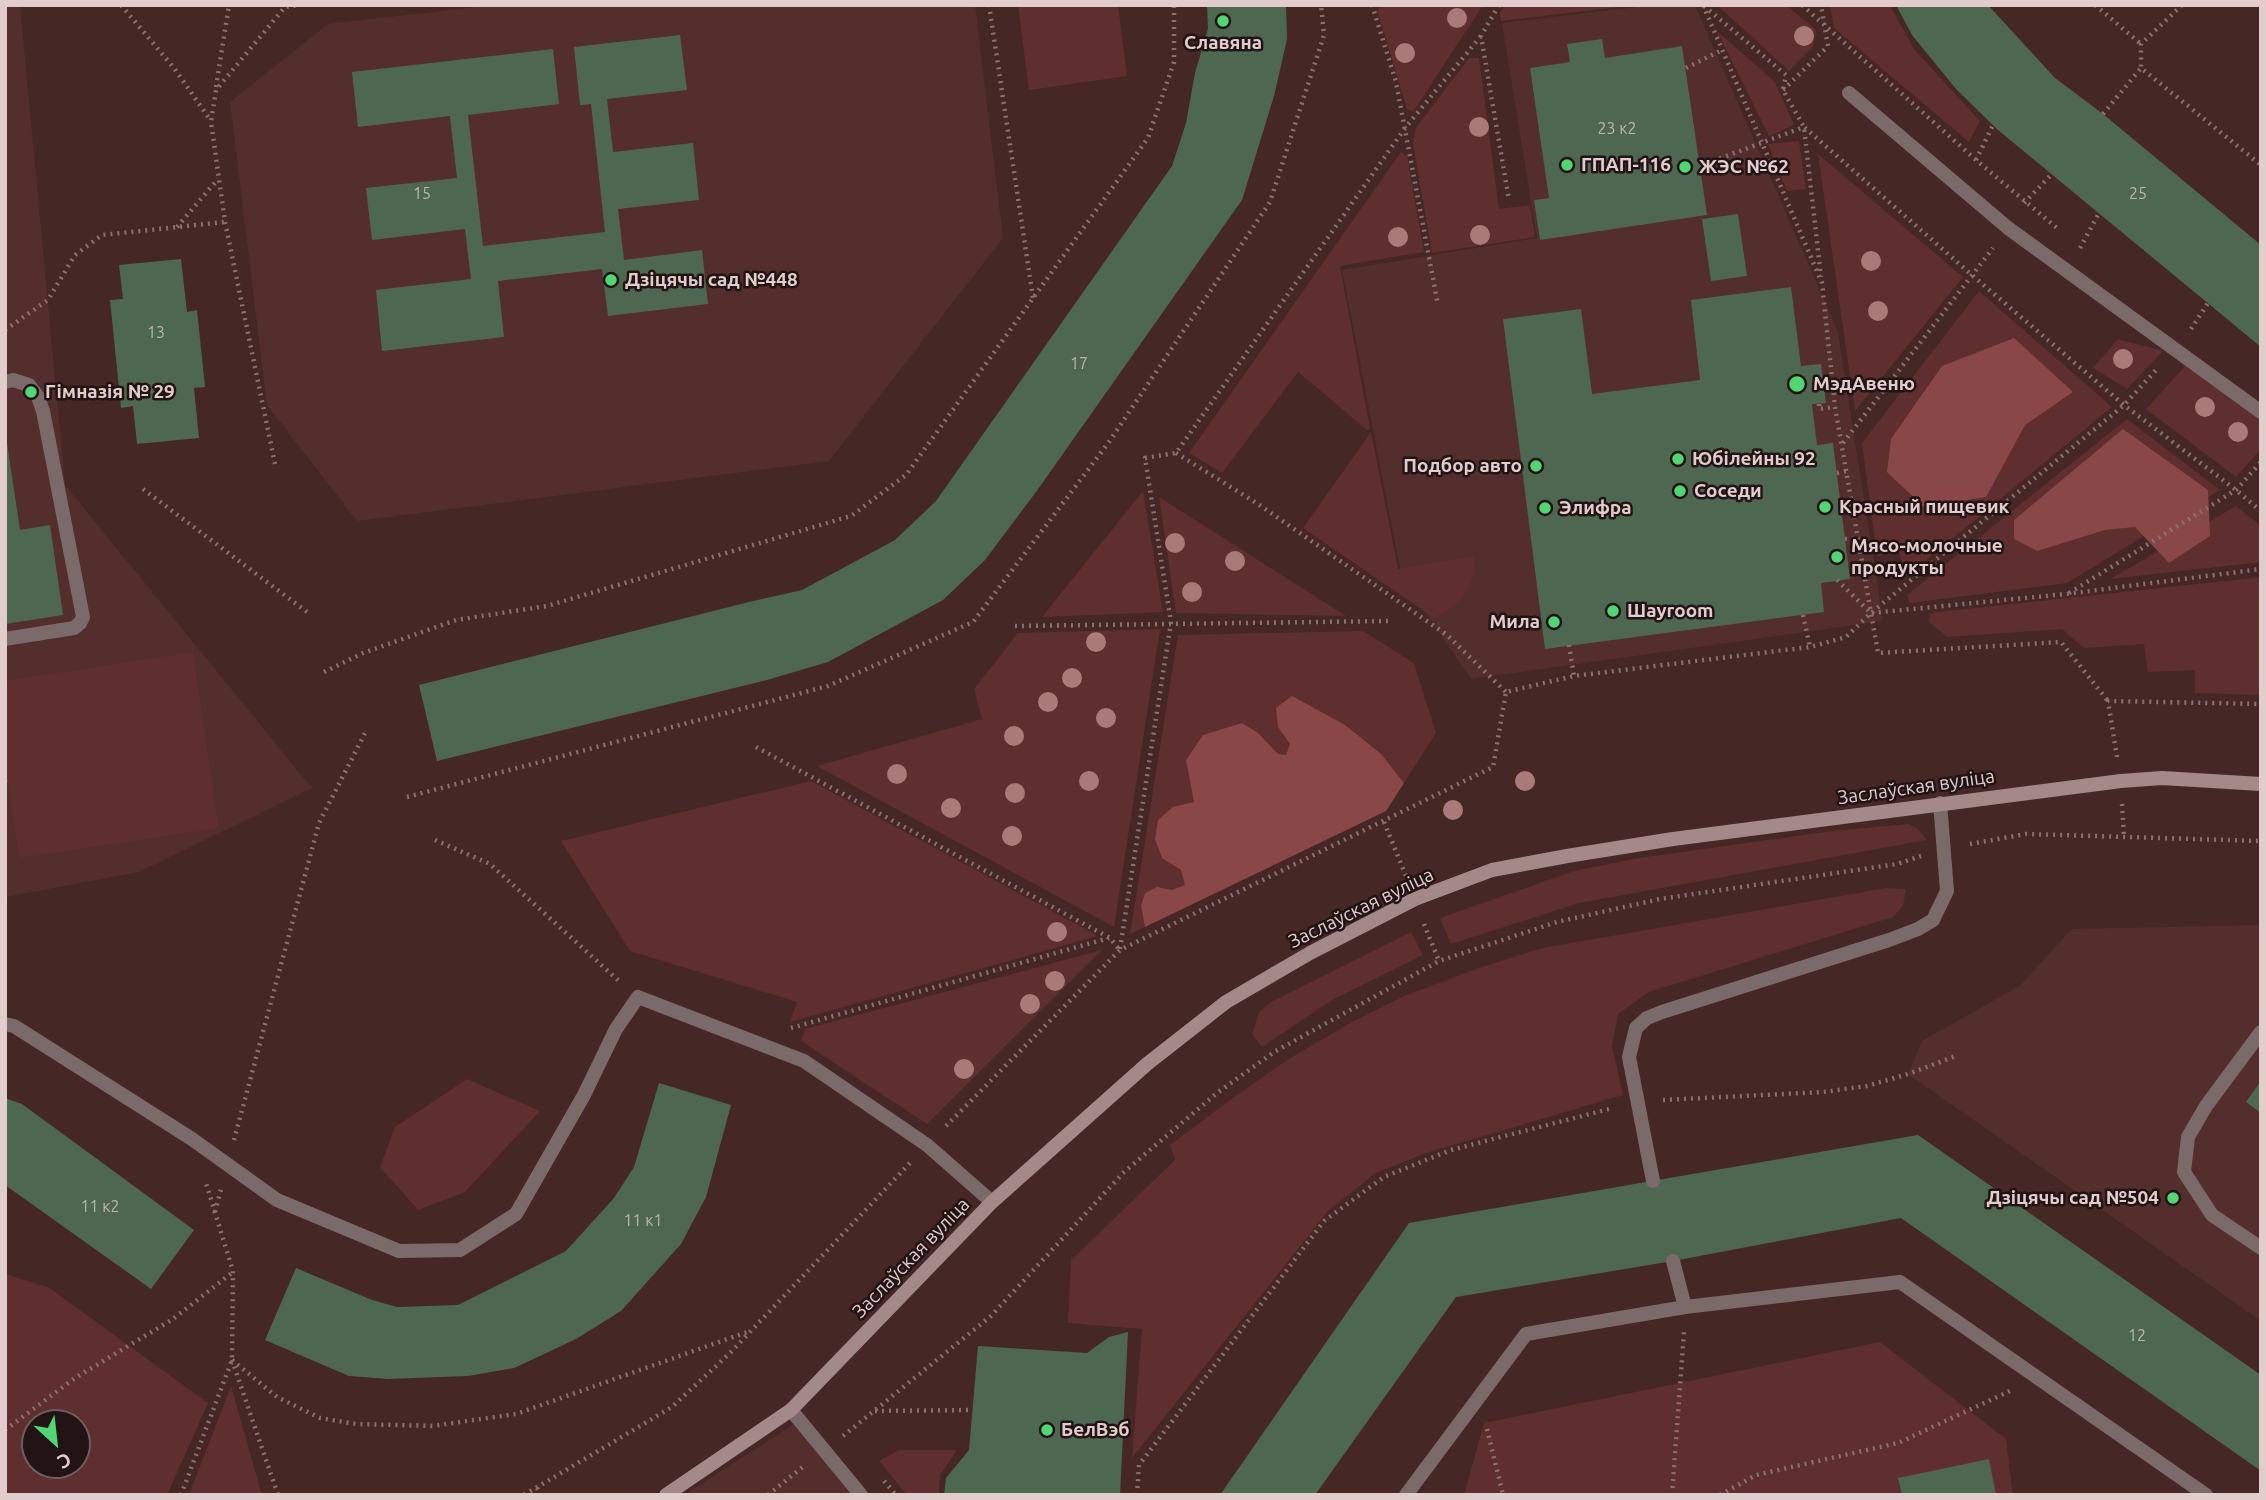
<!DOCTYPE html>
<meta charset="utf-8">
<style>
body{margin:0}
#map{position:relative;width:2266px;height:1500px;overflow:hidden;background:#452726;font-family:Ubuntu,sans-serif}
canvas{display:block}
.frame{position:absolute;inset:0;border:7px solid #e1cdcc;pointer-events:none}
.north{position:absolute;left:21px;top:1409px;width:70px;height:70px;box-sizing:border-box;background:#221414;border:2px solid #6e5e5e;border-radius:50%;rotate:153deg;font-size:19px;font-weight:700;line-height:28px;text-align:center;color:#e1cdcc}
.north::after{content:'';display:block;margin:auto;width:24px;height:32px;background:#52d673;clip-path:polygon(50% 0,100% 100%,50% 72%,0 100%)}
</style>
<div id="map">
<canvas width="2266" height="1500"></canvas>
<div class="frame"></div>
<div class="north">С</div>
</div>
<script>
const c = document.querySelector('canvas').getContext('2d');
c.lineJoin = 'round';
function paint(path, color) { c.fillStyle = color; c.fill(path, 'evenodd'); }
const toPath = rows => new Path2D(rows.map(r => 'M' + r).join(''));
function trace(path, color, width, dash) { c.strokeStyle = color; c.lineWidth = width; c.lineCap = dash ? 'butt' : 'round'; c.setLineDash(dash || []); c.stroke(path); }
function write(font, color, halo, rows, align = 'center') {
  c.font = font + ' Ubuntu,sans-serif'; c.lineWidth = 5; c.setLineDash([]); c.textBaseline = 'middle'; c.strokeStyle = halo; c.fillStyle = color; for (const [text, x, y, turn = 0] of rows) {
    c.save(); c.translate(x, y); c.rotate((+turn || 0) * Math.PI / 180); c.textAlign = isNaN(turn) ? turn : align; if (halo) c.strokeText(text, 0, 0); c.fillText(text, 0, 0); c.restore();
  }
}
paint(toPath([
 [5,5,20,5,65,485,312,788,139,872,5,897],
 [494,5,975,5,1003,238,829,461,357,521,267,405,230,102,328,24],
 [1655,5,1695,5,1838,332,1883,621,1471,679,1402,578,1342,270,1537,238,1502,23],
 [2261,925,2261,1321,1908,1074,1922,1041,2021,985,2071,929],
 [799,1421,861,1495,684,1495]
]), '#532e2d');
paint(toPath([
 [1018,5,1118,5,1127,76,1029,90],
 [1385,5,1483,5,1413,112,1407,109,1377,10],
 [1505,5,1635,5,1501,21,1500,13],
 [1717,5,1786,5,1816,30,1813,47,1789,71],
 [1830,5,1890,5,1914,49,1980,121,1969,142,1834,28],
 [1717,31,1775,82,1794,125,1769,136],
 [1469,58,1479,58,1499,209,1530,205,1535,237,1432,253,1413,144,1415,129],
 [1799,141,1806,189,1787,191,1768,144],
 [1401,152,1407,156,1424,252,1340,266,1370,428,1368,431,1298,372,1222,473,1189,453],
 [1818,154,1963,277,1855,411],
 [1979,291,2112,407,1906,577,1899,552,1877,556,1862,443],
 [2118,339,2163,351,2127,389,2093,368],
 [2186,365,2261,421,2261,449,2236,477,2146,409],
 [2127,419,2220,490,2067,583,1910,603,1907,595],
 [1371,432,1398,569,1474,556,1474,575,1467,591,1457,603,1434,618,1303,528],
 [1143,491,1163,612,1042,617],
 [1159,497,1346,616,1176,613],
 [2236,506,2261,526,2261,562,2110,579],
 [2261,577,2261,695,2195,693,2195,670,2148,672,2144,644,2084,648,2062,629,1947,637,1929,622,1930,613],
 [1160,629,1114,927,817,766,982,719,974,689,1018,633],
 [1363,631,1414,663,1436,733,1386,811,1130,934,1178,635],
 [193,652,219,828,19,858,5,765,5,681],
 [811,781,1098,936,790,1022,797,1002,630,951,561,841],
 [1909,824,1918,829,1927,840,1579,903,1451,944,1440,918,1574,871,1639,858,1832,831],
 [1886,888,1906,889,1903,906,1893,917,1649,992,1618,1014,1612,1046,1623,1095,1426,1153,1376,1173,1328,1211,1132,1458,1142,1329,1068,1323,1071,1260,1175,1160,1170,1145,1230,1100,1287,1060,1352,1022,1402,997,1479,968,1543,948],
 [1411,932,1423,955,1332,1000,1262,1047,1252,1034,1259,1012,1271,1002],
 [1102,950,927,1124,801,1041,805,1029],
 [467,1079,540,1111,465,1192,418,1210,380,1167,395,1127],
 [5,1274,48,1287,208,1403,167,1495,5,1495],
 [35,1423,77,1423,77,1465,35,1465],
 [1880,1342,2006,1439,2013,1495,1464,1495,1484,1423],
 [231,1386,262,1495,189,1495],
 [899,1450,957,1450,940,1475,939,1495,907,1495,879,1461]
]), '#5f2e2e');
paint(toPath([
 [2014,338,2073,392,2025,425,1986,497,1924,507,1887,472,1891,439,1942,366],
 [2123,429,2208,490,2210,536,2169,563,2135,527,2105,530,2037,551,2014,539,2014,520],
 [1292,696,1345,725,1381,754,1404,783,1386,811,1145,927,1141,906,1145,893,1157,887,1172,890,1185,885,1181,870,1162,858,1155,839,1158,820,1173,807,1194,802,1186,760,1203,735,1242,723,1258,733,1278,754,1286,755,1290,744,1278,727,1276,708]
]), '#8a4747');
paint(toPath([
 [1207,5,1286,5,1287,39,1274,96,1242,200,1036,492,985,560,943,600,828,662,767,680,437,761,419,685,749,602,802,590,895,540,936,501,1172,166,1186,123,1195,73,1208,29],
 [1896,5,1988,5,2055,78,2103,114,2261,245,2261,347,1998,130,1956,89,1912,35],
 [680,35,687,90,607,99,613,152,693,143,699,200,618,209,624,260,702,250,708,304,608,316,602,269,498,281,504,337,382,351,376,290,471,279,465,229,372,240,366,188,457,178,450,116,358,127,352,72,553,49,559,104,468,115,483,246,605,232,591,104,580,105,574,47],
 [1602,39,1605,58,1682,46,1707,215,1540,240,1534,200,1549,198,1530,68,1570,62,1567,44],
 [1738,214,1747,276,1711,281,1702,219],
 [181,259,187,312,197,310,205,387,194,388,199,438,137,444,133,406,121,408,110,300,123,299,119,265],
 [1791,287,1801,366,1821,364,1826,403,1812,404,1817,445,1833,443,1850,579,1821,583,1824,612,1545,649,1503,319,1581,309,1592,394,1700,380,1691,300],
 [7,443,20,530,50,525,63,615,5,624],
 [2261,1081,2261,1113,2246,1102],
 [659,1083,731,1105,706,1197,681,1244,621,1311,576,1339,514,1368,468,1376,388,1379,349,1376,265,1340,296,1268,372,1300,397,1307,458,1305,566,1251,614,1198,634,1167],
 [5,1098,22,1104,194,1230,151,1289,5,1185],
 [1918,1135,2261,1375,2261,1471,1901,1218,1673,1261,1456,1297,1315,1495,1220,1495,1409,1223],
 [1128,1332,1120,1495,944,1495,946,1478,969,1450,978,1346,1087,1353,1109,1337],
 [1989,1459,1996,1495,1902,1495,1898,1478]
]), '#4e6751');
trace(toPath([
 [121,5,174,68,211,121],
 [989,5,1033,298],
 [1372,5,1396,82,1438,305],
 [1499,5,1481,36,1509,200],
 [1703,5,1822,283,1835,407,1871,613,2066,594,2261,569],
 [1802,5,1976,160,2058,229],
 [2095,5,2141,44],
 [2182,5,2141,44,2141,68,2261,165],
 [1704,6,1786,75,1783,90,1804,127,1821,277],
 [1686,68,1722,50],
 [216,87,229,5],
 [1783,90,1828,46,1821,5],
 [2103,114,2141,68],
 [1976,160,1993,125],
 [1700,166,1804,127,1973,276,2124,405,2236,490,2261,511],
 [2024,203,2051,175],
 [177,227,218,179],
 [2080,248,2099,213],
 [2191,329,2208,303],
 [5,330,48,300,75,255,102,235,225,222],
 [1819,404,1819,409,1835,407],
 [1843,443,1993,248],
 [1176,453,1258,504,1447,635,1506,692],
 [275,464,225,222,211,122,216,90,285,7,299,5],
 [1837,473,1847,471],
 [143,489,311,615],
 [1841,506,1852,504],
 [1845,539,1858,538],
 [1837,580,1871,613,1878,653,2061,642,2108,701],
 [2069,593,2236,490,2261,462],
 [1803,615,1810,647],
 [1015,626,1389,621],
 [1569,645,1574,676],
 [324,672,363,653,456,620,547,606,851,516,906,475,1148,138,1174,62,1174,5],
 [756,747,1110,938,1119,949],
 [2117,757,2108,701,2261,704],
 [5,780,7,779],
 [407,797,828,686,973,622,1109,442,1270,202,1324,35,1321,5],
 [2122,804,2124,835],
 [1384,822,1406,876],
 [435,840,490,864,619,981],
 [1970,844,2026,834,2261,841],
 [1424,924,1439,961],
 [1120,949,1171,622,1145,458,1176,453,1405,128,1481,36],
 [791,1028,1109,938],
 [1663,1100,1823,1092,1867,1086,1908,1074,1956,1056],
 [946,1126,1120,950,1493,767,1506,692,1574,676,1810,647,1846,637,1871,613,2124,405,2157,369],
 [234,1140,319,823,365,733],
 [215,1212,221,1189],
 [232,1360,277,1397,320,1418,356,1424,433,1426,516,1414,750,1331],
 [232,1360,278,1495],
 [875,1411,973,1410],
 [1487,1429,1503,1495],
 [5,1430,75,1378,173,1319,233,1272],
 [843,1436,991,1316,1124,1172,1217,1093,1274,1052,1439,961,1557,922,1660,899,1897,864,1921,856],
 [884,1481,896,1495],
 [537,1488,541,1495],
 [181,1495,232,1360,233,1271,205,1180],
 [524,1495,672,1407,731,1352,910,1163],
 [768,1495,805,1465],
 [1137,1495,1139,1465,1324,1221,1384,1177,1451,1150,1613,1108],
 [1672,1495,1684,1332],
 [1720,1495,1756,1475,1898,1443,2012,1390]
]), '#8a7170', 4.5, [2, 5]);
trace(toPath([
 [1849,93,2008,228,2261,412],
 [5,382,13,380,29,385,38,397,43,411,83,617,80,623,74,628,5,639],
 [5,1024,14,1026,192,1139,277,1200,399,1251,460,1250,516,1214,584,1095,616,1029,638,997,804,1061,927,1145,992,1202],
 [2261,1032,2206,1106,2188,1137,2184,1172,2212,1215,2261,1248],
 [1653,1181,1629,1057,1636,1028,1647,1018,1662,1012,1889,940,1918,929,1933,920,1947,891,1940,803],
 [1673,1261,1685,1307],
 [791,1410,861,1495],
 [1406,1495,1526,1334,1685,1307,1900,1282,2206,1495]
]), '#7a6a69', 14);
trace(toPath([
 [666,1495,791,1410,992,1202,1147,1064,1226,1002,1310,953,1415,899,1492,870,1567,856,1673,839,2121,781,2162,778,2261,784]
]), '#a38a89', 14);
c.fillStyle = '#aa7a78';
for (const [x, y] of [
 [1457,18],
 [1804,36],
 [1405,53],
 [1479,127],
 [1480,235],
 [1398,237],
 [1871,261],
 [1878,311],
 [2123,359],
 [2205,407],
 [2238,432],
 [1175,543],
 [1235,561],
 [1192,592],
 [1096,642],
 [1072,678],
 [1048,702],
 [1106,718],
 [1014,736],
 [897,774],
 [1089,781],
 [1525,781],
 [1015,793],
 [951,808],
 [1453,810],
 [1012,836],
 [1057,932],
 [1055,981],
 [1030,1004],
 [964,1069]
]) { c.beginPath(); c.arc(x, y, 10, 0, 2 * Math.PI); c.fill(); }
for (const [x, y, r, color] of [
 [1223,21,7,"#52d673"],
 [1567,165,7,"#52d673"],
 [1685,167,7,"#52d673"],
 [611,280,7,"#52d673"],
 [1797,384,9,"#52d673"],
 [31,392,7,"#52d673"],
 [1678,459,7,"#52d673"],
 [1536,466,7,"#52d673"],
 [1680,491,7,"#52d673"],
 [1825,507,7,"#52d673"],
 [1545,508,7,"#52d673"],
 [1837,557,7,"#52d673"],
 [1613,611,7,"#52d673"],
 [1554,622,7,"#52d673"],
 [2173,1198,7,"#52d673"],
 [1047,1430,7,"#52d673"]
]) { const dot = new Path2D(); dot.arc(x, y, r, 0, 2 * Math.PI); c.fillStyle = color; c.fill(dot); trace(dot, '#221414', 2.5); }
write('16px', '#bcb4ad', null, [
 ["23 к2",1617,129],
 ["15",422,194],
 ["25",2138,194],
 ["13",156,333],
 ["17",1079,364],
 ["11 к2",100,1207],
 ["11 к1",643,1221],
 ["12",2137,1336]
]);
write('bold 19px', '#e1cdcc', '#221414', [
 ["Славяна",1223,43,"center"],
 ["ГПАП-116",1581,165],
 ["ЖЭС №62",1699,167],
 ["Дзіцячы сад №448",625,280],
 ["МэдАвеню",1813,384],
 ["Гімназія № 29",45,392],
 ["Юбілейны 92",1692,459],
 ["Подбор авто",1522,466,"right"],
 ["Соседи",1694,491],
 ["Красный пищевик",1839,507],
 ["Элифра",1559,508],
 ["Мясо-молочные",1851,546],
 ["продукты",1851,568],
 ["Шауroom",1627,611],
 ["Мила",1540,622,"right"],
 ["Дзіцячы сад №504",2159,1198,"right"],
 ["БелВэб",1061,1430]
], 'left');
write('19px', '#e1cdcc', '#221414', [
 ["Заслаўская вуліца",1916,787,-8],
 ["Заслаўская вуліца",1361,908,-26],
 ["Заслаўская вуліца",911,1258,-46]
]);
</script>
